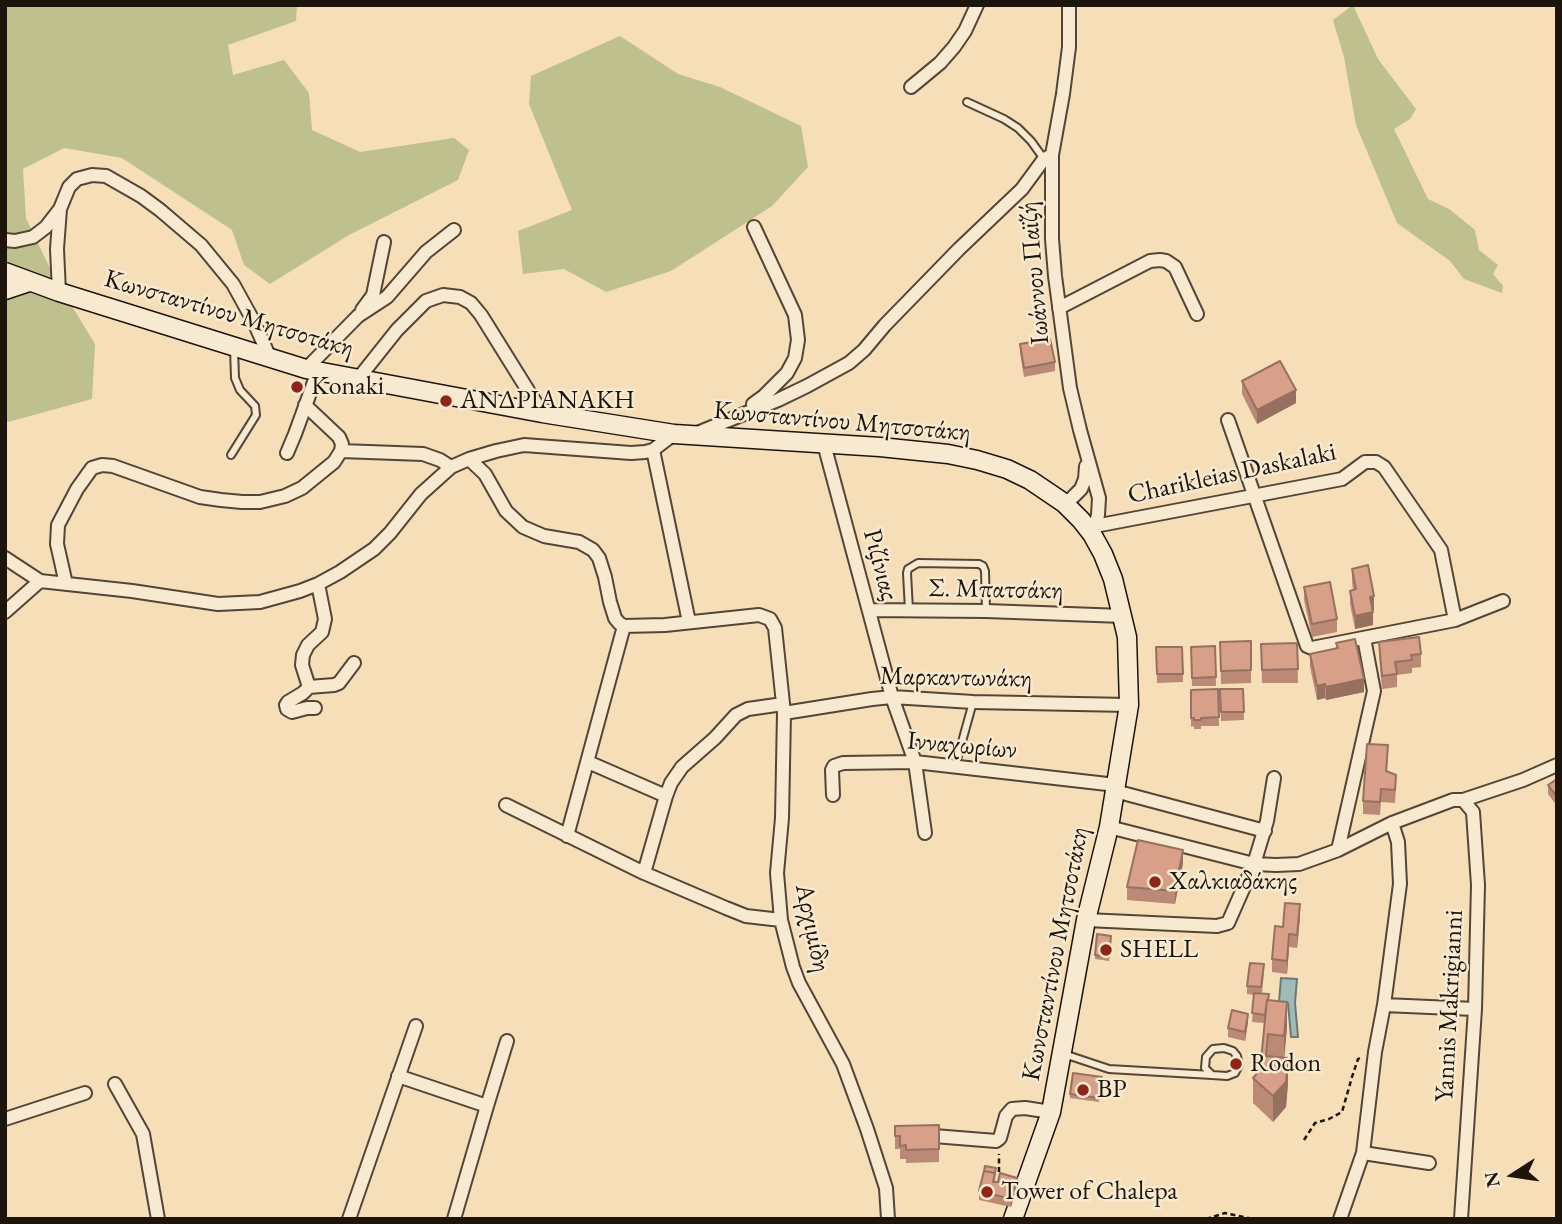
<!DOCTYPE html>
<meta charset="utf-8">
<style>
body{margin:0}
#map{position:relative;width:1562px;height:1224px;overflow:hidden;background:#f5deb8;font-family:"EB Garamond",serif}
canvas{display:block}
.frame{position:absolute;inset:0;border:7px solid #1d140c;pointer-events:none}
.north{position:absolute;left:1478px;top:1140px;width:70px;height:70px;-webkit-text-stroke:5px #f8ead1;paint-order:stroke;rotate:258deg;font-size:19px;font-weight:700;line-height:28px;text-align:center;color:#1d140c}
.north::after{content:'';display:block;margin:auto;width:24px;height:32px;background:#1d140c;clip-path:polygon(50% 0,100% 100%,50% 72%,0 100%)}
</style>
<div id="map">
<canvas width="1562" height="1224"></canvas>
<div class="frame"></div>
<div class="north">N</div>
</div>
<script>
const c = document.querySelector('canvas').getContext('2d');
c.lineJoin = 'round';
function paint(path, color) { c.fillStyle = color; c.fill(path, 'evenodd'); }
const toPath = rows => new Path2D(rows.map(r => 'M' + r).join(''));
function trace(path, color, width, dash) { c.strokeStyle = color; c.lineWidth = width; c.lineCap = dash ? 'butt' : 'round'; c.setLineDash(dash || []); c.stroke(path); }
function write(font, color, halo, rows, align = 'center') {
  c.font = font + ' "EB Garamond",serif'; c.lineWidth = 5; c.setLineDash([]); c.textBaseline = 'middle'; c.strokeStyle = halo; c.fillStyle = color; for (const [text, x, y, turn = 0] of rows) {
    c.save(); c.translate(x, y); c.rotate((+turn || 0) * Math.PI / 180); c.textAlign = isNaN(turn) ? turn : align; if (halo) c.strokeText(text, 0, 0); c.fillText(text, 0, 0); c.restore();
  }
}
paint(toPath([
 [5,5,297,5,296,21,228,45,233,75,284,60,309,93,312,130,360,152,454,138,469,150,458,180,349,235,270,284,244,265,232,230,122,158,64,148,23,169,26,218,54,277,95,344,92,399,8,422,5,420],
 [1353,5,1378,59,1416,109,1410,119,1394,129,1428,199,1449,209,1475,230,1479,250,1498,265,1493,274,1503,286,1502,293,1464,279,1450,261,1397,223,1356,125,1344,57,1333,20],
 [620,36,678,74,720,87,801,126,808,167,772,206,671,271,606,292,564,269,523,274,518,231,572,210,529,104,531,76]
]), '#bec08d');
const water = toPath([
 [1281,978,1297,979,1295,1003,1298,1037,1291,1037,1288,1003,1279,1002,1281,978]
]);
paint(water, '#a0bab9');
trace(water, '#6c7874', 2);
const lane = toPath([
 [967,102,1004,119,1018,128,1031,141,1044,159],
 [231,455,256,415,255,406,240,390,235,378,234,348],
 [909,610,907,573,908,569,918,563,979,564,983,566,985,571,986,611],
 [955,767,973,702],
 [1064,1054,1109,1069,1212,1075,1227,1076,1235,1073,1239,1065,1237,1056,1233,1051,1224,1048,1213,1049,1206,1057,1205,1068,1212,1075]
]);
const street = toPath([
 [1069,5,1069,47,1063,94,1052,155,1052,239,1055,276,1070,388,1080,430,1099,498,1098,515,1092,534],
 [911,87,940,63,954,47,965,31,977,5],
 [5,240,15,241,33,237,46,227,60,209],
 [59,292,57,249,60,209,69,187,77,179,92,175,106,176,141,196,160,210,201,245,233,284,254,322,269,356],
 [1059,308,1150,261,1160,260,1166,261,1175,267,1197,314],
 [362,310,373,295,384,242],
 [306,369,358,316,387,297,426,252,454,230],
 [358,379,397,330,426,301,443,295,460,297,471,303,481,315,542,413],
 [753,404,764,396,787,373,795,358,798,340,795,315,754,227],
 [1228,420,1307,646,1312,648,1455,620,1503,601],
 [695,434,778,400,807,386,849,363,864,350,885,325,959,249,1022,189,1044,159,1052,155],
 [824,444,892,697,915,762,925,833],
 [653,450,689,622],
 [341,451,423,454,440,460,451,467],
 [287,453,295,434,318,371],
 [469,459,485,474,506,511,523,527,544,536,579,542,593,550,599,558,605,577,610,602,615,618,619,623,624,626,665,625,759,615,770,619,775,628,784,713,782,818,777,873,781,920,793,967,799,983,843,1064,867,1129,886,1188,888,1219],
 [1064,503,1072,498,1081,489,1085,479,1086,466],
 [1095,526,1342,479,1365,462,1376,462,1384,467,1441,550,1455,620],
 [5,558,40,581,132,591,218,604,260,602,300,591,318,584,340,572,374,549,390,533,421,494,451,467,469,459,496,451,524,445,631,453,645,452,653,450,674,434],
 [66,584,57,544,58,525,77,489,92,468,102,465,113,466,200,497,221,500,242,502,260,502,285,496,302,488,334,462,341,451,342,444,339,437,305,405],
 [869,610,986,611,1123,616],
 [5,612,40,581],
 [309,687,334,685,339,683,354,663],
 [315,708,307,708,292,712,287,709,286,705,288,702,303,693,309,687,302,665,303,655,308,645,322,632,325,619,318,584],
 [784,713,872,699,892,697,973,702,1129,705],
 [588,762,666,796],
 [1115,791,1265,831],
 [833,795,832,770,834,766,843,763,915,762,1116,785],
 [506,805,644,873,726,908,746,916,781,920],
 [1109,827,1254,864,1276,865,1299,864,1338,850,1392,823,1453,800,1463,800,1523,780,1557,765],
 [567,836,624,626],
 [1338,850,1374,691,1364,638],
 [644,873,666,796,671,783,682,767,715,738,736,715,748,709,783,704],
 [1086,920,1217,926,1228,923,1254,864,1267,821,1274,778],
 [1384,1005,1475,1009],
 [398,1076,487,1106,454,1219],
 [115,1084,143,1134,158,1219],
 [487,1106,507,1041],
 [5,1119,85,1093],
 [934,1136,996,1141,1000,1138,1006,1116,1012,1109,1025,1108,1051,1112],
 [1363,1153,1429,1163],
 [349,1219,416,1026],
 [1340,1219,1363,1153,1375,1052,1384,1005,1400,884,1398,842,1392,823],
 [1461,1219,1475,1009,1478,885,1473,812,1463,800]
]);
const secondary = toPath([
 [5,272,59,292,306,369,542,413,674,434,880,447,948,454,977,460,1007,469,1030,480,1064,503,1081,520,1092,534,1103,554,1113,579,1127,637,1129,705,1109,827,1086,920,1051,1112,1013,1219],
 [5,290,29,282]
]);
trace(lane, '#534637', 10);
trace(street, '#534637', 16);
trace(secondary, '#1d140c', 21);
trace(toPath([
 [1304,1140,1315,1123,1329,1119,1342,1112,1352,1077,1358,1059,1362,1057],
 [999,1172,999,1154],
 [1206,1219,1225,1213,1253,1219]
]), '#1d140c', 2.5, [5, 3.5]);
trace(lane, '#f8ead1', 6);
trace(street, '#f8ead1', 12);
trace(secondary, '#f8ead1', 18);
paint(toPath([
 [1020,344,1055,362,1055,371,1024,377,1020,353],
 [1242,381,1296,403,1257,424,1242,394],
 [1352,569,1374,610,1372,610,1373,625,1355,629,1350,604,1350,591,1353,590,1352,582],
 [1304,587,1337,619,1337,632,1312,637,1304,600],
 [1251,641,1251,683,1221,684,1220,642],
 [1379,642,1421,654,1421,667,1412,668,1412,673,1397,675,1397,687,1382,689,1379,655],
 [1297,643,1298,683,1262,683,1261,644],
 [1336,643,1364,692,1326,700,1325,698,1317,700,1310,667,1310,654,1336,648],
 [1215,646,1216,686,1192,686,1191,647],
 [1156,647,1182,647,1183,682,1157,683],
 [1218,689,1219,726,1201,726,1201,729,1194,729,1194,726,1191,727,1191,690],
 [1220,689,1243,689,1244,720,1221,721],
 [1388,758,1387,772,1396,788,1395,803,1381,802,1380,815,1363,814,1363,801],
 [1557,779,1557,806,1548,794,1548,785],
 [1183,863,1175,904,1127,900,1127,887],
 [1300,917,1297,948,1289,947,1287,974,1272,972,1272,959,1283,927],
 [1111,940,1109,961,1095,959,1095,955],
 [1264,973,1262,993,1269,1000,1287,1027,1284,1057,1288,1083,1286,1107,1273,1122,1253,1103,1253,1078,1260,1070,1264,1023,1252,1022,1254,995,1247,994,1247,986],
 [1248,1022,1245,1041,1228,1037,1228,1028],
 [1102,1082,1099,1102,1070,1098,1070,1094],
 [939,1125,939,1162,906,1163,906,1159,900,1159,900,1149,895,1149,895,1126],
 [996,1168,995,1182,1017,1187,1011,1207,979,1200,979,1191]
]), '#bb8a76');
paint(toPath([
 [1296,390,1296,403,1257,424,1257,410],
 [1374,596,1374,610,1370,611,1370,597],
 [1373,612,1373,625,1355,629,1355,616],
 [1364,679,1364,692,1326,700,1326,687],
 [1325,684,1325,698,1317,700,1317,686],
 [1183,850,1183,863,1175,904,1175,891],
 [1300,904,1300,917,1297,948,1297,935],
 [1289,934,1289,947,1287,974,1287,961],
 [1287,1002,1287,1027,1284,1061,1284,1036],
 [1248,1014,1248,1022,1245,1041,1245,1032],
 [1288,1058,1288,1083,1286,1107,1273,1122,1273,1096],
 [1017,1178,1017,1187,1011,1207,1011,1199]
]), '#987060');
const building = toPath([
 [1050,339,1055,362,1024,368,1020,344,1050,339],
 [1280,361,1296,390,1257,410,1242,381,1280,361],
 [1368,565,1374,596,1370,597,1373,612,1355,616,1350,591,1356,589,1352,569,1368,565],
 [1330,582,1337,619,1312,624,1304,587,1330,582],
 [1419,637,1421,654,1411,655,1412,660,1395,662,1397,674,1382,676,1379,642,1419,637],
 [1355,639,1364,679,1326,687,1325,684,1317,686,1310,654,1338,648,1336,643,1355,639],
 [1251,641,1251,670,1221,671,1220,642,1251,641],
 [1297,643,1298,669,1262,670,1261,644,1297,643],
 [1215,646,1216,677,1192,678,1191,647,1215,646],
 [1156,647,1182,647,1183,674,1157,674,1156,647],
 [1218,689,1219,717,1201,718,1201,720,1194,720,1194,718,1191,718,1191,690,1218,689],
 [1220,689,1243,689,1244,712,1221,712,1220,689],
 [1367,744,1388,745,1386,771,1396,775,1395,790,1381,789,1380,802,1363,801,1367,744],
 [1557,779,1557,797,1548,785,1557,779],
 [1138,840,1183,850,1175,891,1127,887,1138,840],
 [1285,903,1300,904,1297,935,1289,934,1287,961,1272,959,1275,926,1283,927,1285,903],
 [1097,934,1111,936,1109,957,1095,955,1097,934],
 [1250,963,1264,964,1261,987,1247,986,1250,963],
 [1254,993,1269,994,1268,1000,1267,1000,1265,1015,1252,1013,1254,993],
 [1267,1000,1287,1002,1284,1036,1268,1034,1266,1056,1288,1058,1286,1082,1273,1096,1253,1078,1260,1070,1267,1000],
 [1232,1010,1248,1014,1245,1032,1228,1028,1232,1010],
 [1073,1073,1102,1077,1099,1098,1070,1094,1073,1073],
 [939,1125,939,1149,906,1150,906,1145,900,1146,900,1136,895,1136,895,1126,939,1125],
 [985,1166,996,1168,994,1177,995,1173,984,1171,985,1166],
 [984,1171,995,1173,993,1182,998,1182,1000,1173,1017,1178,1011,1199,979,1191,984,1171]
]);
paint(building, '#d9a089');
trace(building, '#987060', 2);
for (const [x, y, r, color] of [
 [297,387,7,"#8f2418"],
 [446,401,7,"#8f2418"],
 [1155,882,7,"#8f2418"],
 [1106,950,7,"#8f2418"],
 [1236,1064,7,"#8f2418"],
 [1083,1090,7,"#8f2418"],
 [987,1192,7,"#8f2418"]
]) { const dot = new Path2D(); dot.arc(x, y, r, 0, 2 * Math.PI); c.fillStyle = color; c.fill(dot); trace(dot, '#f8ead1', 2.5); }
write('26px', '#1d140c', '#f8ead1', [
 ["Ιωάννου Παϊζή",1035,273,-95],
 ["Κωνσταντίνου Μητσοτάκη",229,314,16],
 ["Κωνσταντίνου Μητσοτάκη",842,422,5],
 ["Charikleias Daskalaki",1232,474,-12],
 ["Ριζίνιας",880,565,75],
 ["Σ. Μπατσάκη",996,590,1],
 ["Μαρκαντωνάκη",956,678,1],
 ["Ινναχωρίων",962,746,5],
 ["Αρχιμίδη",812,928,78],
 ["Κωνσταντίνου Μητσοτάκη",1056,954,-79],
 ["Yannis Makrigianni",1450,1006,-87]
]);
write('26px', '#1d140c', '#f8ead1', [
 ["Konaki",311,387],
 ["ΑΝΔΡΙΑΝΑΚΗ",460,401],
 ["Χαλκιαδάκης",1169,882],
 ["SHELL",1120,950],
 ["Rodon",1250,1064],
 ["BP",1097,1090],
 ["Tower of Chalepa",1001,1192]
], 'left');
</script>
